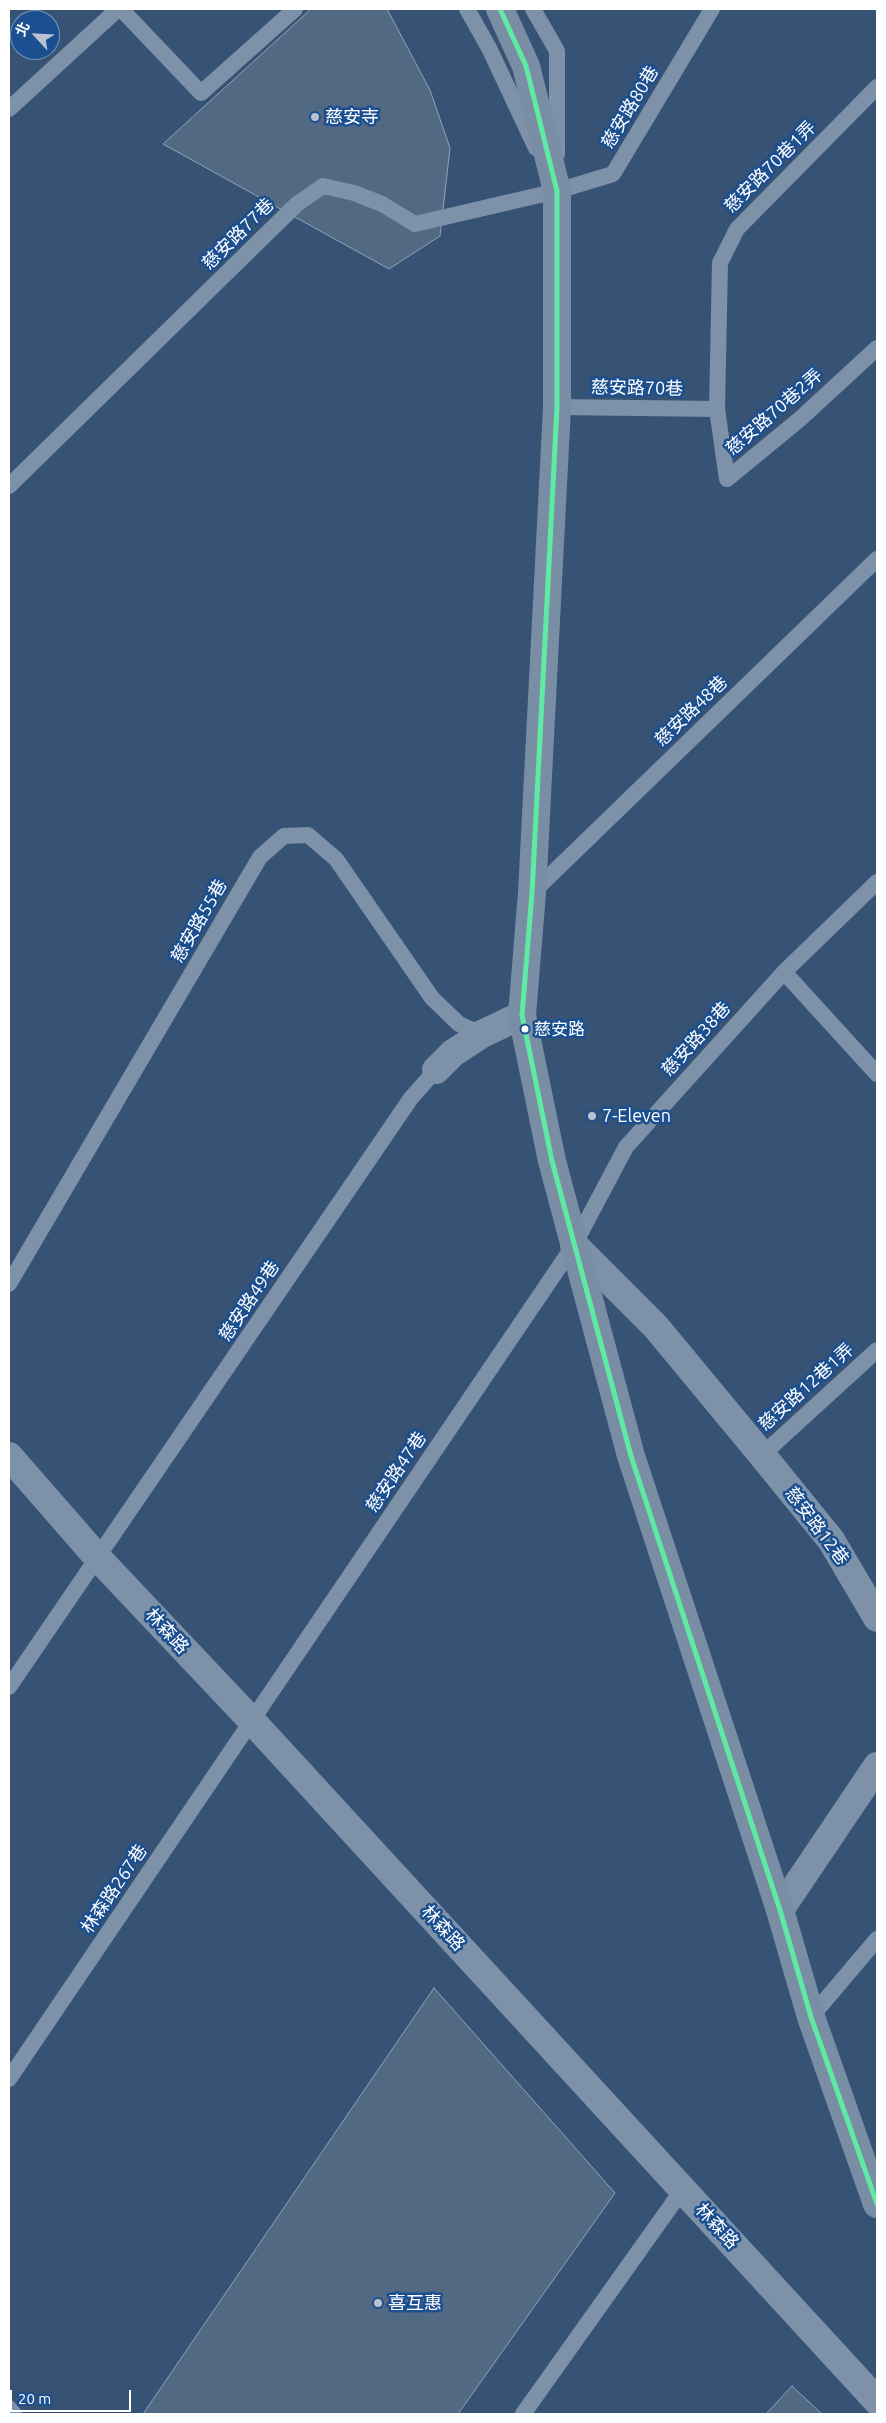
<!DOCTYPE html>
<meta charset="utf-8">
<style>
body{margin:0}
#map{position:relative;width:886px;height:2423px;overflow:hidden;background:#365274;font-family:Ubuntu,"Noto Sans TC",sans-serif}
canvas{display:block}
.frame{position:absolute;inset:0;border:10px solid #fff;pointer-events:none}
.north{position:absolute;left:10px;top:10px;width:50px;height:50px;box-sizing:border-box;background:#1b4f8f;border:1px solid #7695bc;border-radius:50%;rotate:295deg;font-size:14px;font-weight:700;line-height:20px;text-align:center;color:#fff}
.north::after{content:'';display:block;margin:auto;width:18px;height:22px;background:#b9c2ce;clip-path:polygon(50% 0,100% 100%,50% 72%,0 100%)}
.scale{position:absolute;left:10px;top:2390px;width:121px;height:22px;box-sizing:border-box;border:2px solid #fff;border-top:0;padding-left:6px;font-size:15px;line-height:18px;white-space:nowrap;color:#fff;-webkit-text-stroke:4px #1b4f8f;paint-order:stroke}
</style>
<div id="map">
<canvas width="886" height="2423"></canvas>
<div class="frame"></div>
<div class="north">北</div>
<div class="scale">20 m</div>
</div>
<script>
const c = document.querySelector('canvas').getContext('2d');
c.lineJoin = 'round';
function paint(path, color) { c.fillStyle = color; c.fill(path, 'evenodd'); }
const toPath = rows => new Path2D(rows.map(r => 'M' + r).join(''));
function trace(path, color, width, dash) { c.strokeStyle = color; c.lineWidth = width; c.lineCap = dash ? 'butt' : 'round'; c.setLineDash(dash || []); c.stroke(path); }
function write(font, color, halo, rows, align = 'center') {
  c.font = font + ' Ubuntu,"Noto Sans TC",sans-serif'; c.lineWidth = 5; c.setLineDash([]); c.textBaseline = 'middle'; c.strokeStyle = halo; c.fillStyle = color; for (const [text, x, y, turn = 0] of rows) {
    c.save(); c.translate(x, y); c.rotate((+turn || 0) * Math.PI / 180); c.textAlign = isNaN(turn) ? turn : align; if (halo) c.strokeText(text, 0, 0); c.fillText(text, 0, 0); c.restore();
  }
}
const building = toPath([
 [311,9,387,9,430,90,450,148,440,236,389,269,163,144,311,9],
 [434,1988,615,2193,458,2414,143,2414,434,1988],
 [792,2386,822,2414,766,2414,792,2386]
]);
paint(building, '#526984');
trace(building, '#92a2b6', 1);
trace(toPath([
 [121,9,201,93,295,9],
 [467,9,489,48,536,148],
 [533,9,557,51,557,154],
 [877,87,737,229,720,263,717,409,727,479,800,419,877,348],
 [9,109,118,9],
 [557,407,717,409],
 [9,486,297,204,323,186,354,193,382,204,415,224,557,191,613,174,712,9],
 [532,893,877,559],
 [784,972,877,1074],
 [9,1284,260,857,284,836,308,835,336,859,432,998,459,1024,482,1034],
 [762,1455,877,1350],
 [9,1687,411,1098,436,1070],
 [811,2017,877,1939],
 [9,2079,574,1245,626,1147,784,972,877,882],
 [9,2408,14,2414],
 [523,2414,683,2189]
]), '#7d92a8', 16);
trace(toPath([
 [436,1070,453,1053,482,1034,522,1015],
 [574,1245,656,1327,762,1455,831,1540,877,1618],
 [9,1456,98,1558,252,1721,877,2401],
 [780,1910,877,1766]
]), '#7d92a8', 28);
trace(toPath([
 [500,9,526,66,557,191,557,407,532,893,522,1015,552,1161,631,1456,780,1910,811,2017,877,2204]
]), '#798da4', 28);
trace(toPath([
 [500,9,526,66,557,191,557,407,532,893,522,1015,552,1161,631,1456,780,1910,811,2017,877,2204]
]), '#60e9a3', 5);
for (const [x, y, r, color] of [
 [315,117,5,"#b9c2ce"],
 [525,1029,4.5,"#fff"],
 [592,1116,5,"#b9c2ce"],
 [378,2303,5,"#b9c2ce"]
]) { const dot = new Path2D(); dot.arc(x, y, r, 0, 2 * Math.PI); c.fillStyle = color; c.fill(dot); trace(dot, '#1b4f8f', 2); }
write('17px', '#fff', '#1b4f8f', [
 ["慈安路",534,1029]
], 'left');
write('18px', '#fff', '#1b4f8f', [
 ["慈安路80巷",630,107,-59],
 ["慈安路70巷1弄",770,167,-45],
 ["慈安路77巷",238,234,-45],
 ["慈安路70巷",637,388,1],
 ["慈安路70巷2弄",774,412,-41],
 ["慈安路48巷",691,711,-44],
 ["慈安路55巷",199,921,-60],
 ["慈安路38巷",696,1039,-48],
 ["慈安路49巷",249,1301,-56],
 ["慈安路12巷1弄",806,1387,-42],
 ["慈安路47巷",396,1472,-56],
 ["慈安路12巷",817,1526,53],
 ["林森路",167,1631,47],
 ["林森路267巷",114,1889,-56],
 ["林森路",443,1928,47],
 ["林森路",717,2226,47]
]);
write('18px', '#fff', '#1b4f8f', [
 ["慈安寺",325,117],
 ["7-Eleven",602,1116],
 ["喜互惠",388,2303]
], 'left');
</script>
